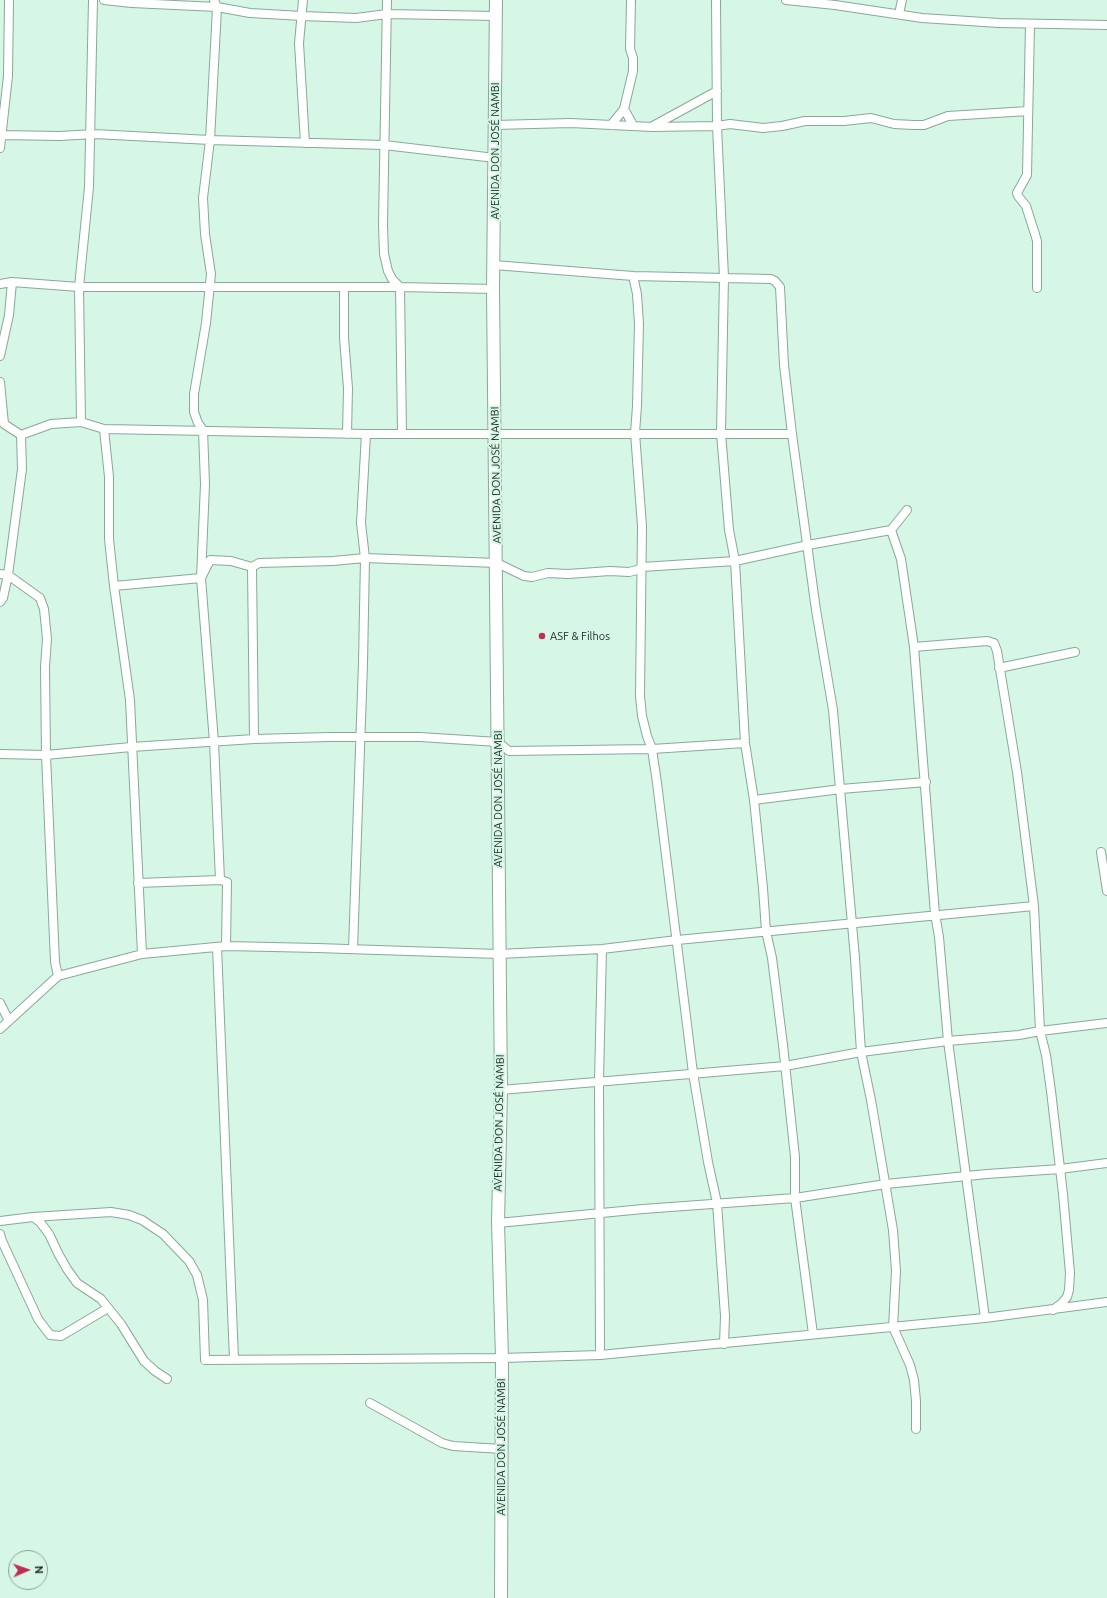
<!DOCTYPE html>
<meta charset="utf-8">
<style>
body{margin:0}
#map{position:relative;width:1107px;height:1598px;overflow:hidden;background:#d6f7e5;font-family:Ubuntu,sans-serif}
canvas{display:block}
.north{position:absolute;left:8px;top:1550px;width:40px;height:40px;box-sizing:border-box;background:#d6f7e5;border:1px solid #8ba496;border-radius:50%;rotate:88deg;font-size:11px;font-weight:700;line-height:16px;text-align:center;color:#1a2720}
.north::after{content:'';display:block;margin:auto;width:14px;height:18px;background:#bf2f53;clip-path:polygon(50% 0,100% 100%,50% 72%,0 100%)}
</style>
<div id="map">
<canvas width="1107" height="1598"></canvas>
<div class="north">N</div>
</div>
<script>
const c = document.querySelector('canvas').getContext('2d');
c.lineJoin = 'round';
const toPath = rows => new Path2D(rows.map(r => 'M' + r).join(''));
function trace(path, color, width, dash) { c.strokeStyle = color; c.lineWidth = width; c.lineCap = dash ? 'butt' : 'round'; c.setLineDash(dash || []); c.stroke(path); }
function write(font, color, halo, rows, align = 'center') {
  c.font = font + ' Ubuntu,sans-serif'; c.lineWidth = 4; c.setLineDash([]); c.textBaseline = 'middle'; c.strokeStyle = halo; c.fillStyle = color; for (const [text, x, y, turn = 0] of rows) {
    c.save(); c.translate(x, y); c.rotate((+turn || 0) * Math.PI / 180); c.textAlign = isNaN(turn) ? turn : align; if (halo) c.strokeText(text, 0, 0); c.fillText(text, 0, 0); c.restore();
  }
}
const street = toPath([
 [104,0,132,3,217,7,250,13,302,16,356,18,387,14,496,16],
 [214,0,217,7,216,27,210,140,203,198,205,234,211,274,206,323,194,394,194,412,198,423,203,430,205,484,201,578,214,742,220,880],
 [303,0,299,43,305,143],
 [387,0,383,225,384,254,388,271,392,279,400,287,402,434],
 [716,0,717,126,724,277,721,433,729,530,735,561,745,743,754,800,763,888,766,931,772,958,783,1045,795,1157,795,1198,813,1334],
 [786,0,835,5,922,18,999,23,1107,25],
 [899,14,902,0],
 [1030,24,1027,175,1017,193,1018,196,1026,206,1035,234,1037,241,1037,288],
 [624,109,633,125],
 [495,125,571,123,652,127,717,126,730,124,763,128,782,126,805,121,844,121,871,118,894,124,914,125,924,125,948,116,1028,111],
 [611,125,624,109,633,71,633,58,630,49,631,0],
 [653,126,717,91],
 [0,135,60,136,94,134,210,140,384,145,495,158],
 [0,148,8,76,9,0],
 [494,265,633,276,771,279,775,281,780,287,784,365,792,434,816,610,833,710,855,958,861,1052,871,1100,893,1230,896,1271,893,1327,910,1365,914,1380,916,1401,916,1429],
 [633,276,637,294,639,324,637,406,635,433,642,526,640,696,642,716,647,736,652,749,657,783,693,1073,708,1162,717,1203,725,1316,724,1344],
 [0,284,12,282,79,287,400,287,493,289],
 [344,288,344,338,348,388,347,434],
 [0,356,9,315,12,282],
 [0,382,4,424,21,435],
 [81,422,79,287,89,187,93,0],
 [104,429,109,477,109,539,114,586,130,700,142,954],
 [21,435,51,424,81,422,104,429,366,434,792,434],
 [891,530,901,559,914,647,935,914,939,937,948,1041,985,1318],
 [252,567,254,739],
 [0,574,8,575,40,598,44,609,47,639,45,667,46,755,55,962,58,976],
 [114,586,201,578,210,560,231,561,252,567,259,563,333,561,365,558,497,563,524,576,532,577,548,573,568,574,610,571,629,572,637,570,642,567,735,561,808,545,891,530,907,510],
 [0,602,3,598,8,575,22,469,21,435],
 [914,647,987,641,994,643,997,651,1017,772,1034,906,1040,1031,1046,1055,1051,1091,1063,1194,1070,1273,1069,1290,1067,1297,1062,1303,1053,1310],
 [999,668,1075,652],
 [0,754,46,755,131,747,254,739,329,737,420,737,498,742,509,751,652,749,745,743],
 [754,800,841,789,926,782],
 [1101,852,1107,891],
 [138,883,220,880,227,882,226,946],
 [217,947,234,1359],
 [353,949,363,663,365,558,361,523,366,434],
 [0,1003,9,1021],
 [0,1029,58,976,142,954,226,946,317,948,499,954,602,949,677,940,1034,906],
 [501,1090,785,1066,861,1052,948,1041,1019,1035,1040,1031,1107,1023],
 [33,1217,111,1212,129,1215,142,1220,163,1234,189,1261,197,1275,203,1300,205,1360,502,1358,600,1355,985,1318,1107,1302],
 [0,1221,33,1217,40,1222,49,1234,59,1255,67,1269,77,1283,101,1299,121,1324,144,1361,155,1371,167,1379],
 [498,1223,643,1209,795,1198,886,1184,987,1174,1060,1169,1107,1163],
 [0,1234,2,1241,38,1319,50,1335,61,1336,108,1308],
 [600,1355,599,1081,602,949],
 [370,1403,442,1443,453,1446,502,1449]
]);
const secondary = toPath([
 [496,0,493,289,501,1090,498,1223,502,1358,501,1598]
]);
trace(street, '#8aa898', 10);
trace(secondary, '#8aa898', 14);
trace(street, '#fff', 8);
trace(secondary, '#fff', 12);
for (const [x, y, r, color] of [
 [542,636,4,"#bf2f53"]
]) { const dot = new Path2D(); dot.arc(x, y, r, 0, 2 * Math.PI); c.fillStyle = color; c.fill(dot); trace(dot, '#d6f7e5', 1.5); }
write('11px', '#1a2720', '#d6f7e5', [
 ["AVENIDA DON JOSÉ NAMBI",495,151,-90],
 ["AVENIDA DON JOSÉ NAMBI",496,475,-91],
 ["AVENIDA DON JOSÉ NAMBI",498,799,-90],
 ["AVENIDA DON JOSÉ NAMBI",499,1123,-89],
 ["AVENIDA DON JOSÉ NAMBI",501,1447,-90]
]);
write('11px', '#1a2720', '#d6f7e5', [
 ["ASF & Filhos",550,636]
], 'left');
</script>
